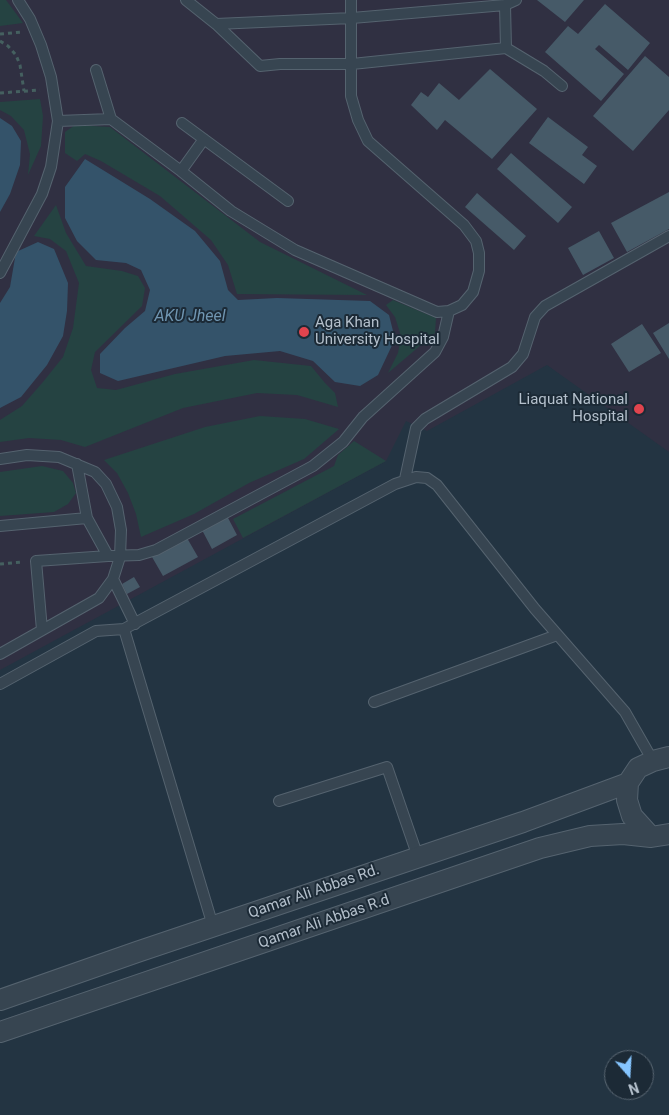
<!DOCTYPE html>
<style>
body{margin:0}
#map{position:relative;width:669px;height:1115px;overflow:hidden;background:#233442;font-family:Roboto,sans-serif}
canvas{display:block}
.north{position:absolute;left:604px;top:1050px;width:50px;height:50px;box-sizing:border-box;background:#1c2a36;border:1px solid #596672;border-radius:50%;rotate:161deg;font-size:14px;font-weight:700;line-height:20px;text-align:center;color:#b4c0cc}
.north::after{content:'';display:block;margin:auto;width:18px;height:22px;background:#85c5ff;clip-path:polygon(50% 0,100% 100%,50% 72%,0 100%)}
</style>
<div id="map">
<canvas width="669" height="1115"></canvas>
<div class="north">N</div>
</div>
<script>
const c = document.querySelector('canvas').getContext('2d');
c.lineJoin = 'round';
function paint(path, color) { c.fillStyle = color; c.fill(path, 'evenodd'); }
const toPath = rows => new Path2D(rows.map(r => 'M' + r).join(''));
function trace(path, color, width, dash) { c.strokeStyle = color; c.lineWidth = width; c.lineCap = dash ? 'butt' : 'round'; c.setLineDash(dash || []); c.stroke(path); }
function write(font, color, halo, rows, align = 'center') {
  c.font = font + ' Roboto,sans-serif'; c.lineWidth = 4; c.setLineDash([]); c.textBaseline = 'middle'; c.strokeStyle = halo; c.fillStyle = color; for (const [text, x, y, turn = 0] of rows) {
    c.save(); c.translate(x, y); c.rotate((+turn || 0) * Math.PI / 180); c.textAlign = isNaN(turn) ? turn : align; if (halo) c.strokeText(text, 0, 0); c.fillText(text, 0, 0); c.restore();
  }
}
paint(toPath([
 [0,0,669,0,669,452,547,365,427,431,406,421,386,461,0,670]
]), '#303042');
paint(toPath([
 [0,0,6,0,23,23,0,26],
 [40,99,43,116,41,146,28,175,30,154,24,130,11,116,0,110,0,102],
 [75,125,110,127,260,242,367,295,237,294,228,265,211,240,160,196,101,161,85,154,77,161,65,153,65,132],
 [56,205,66,233,86,266,122,271,138,276,145,288,142,306,95,352,91,370,97,388,116,390,175,374,254,360,311,366,325,383,335,393,338,407,297,395,257,393,183,408,85,447,61,440,29,438,0,442,0,420,22,406,43,382,63,357,73,328,79,283,66,251,50,239,34,236],
 [393,300,436,318,435,333,388,373,398,353,401,336,395,317,386,305],
 [260,416,305,419,339,429,304,459,249,483,194,514,141,537,136,514,128,493,117,473,104,460,205,427],
 [354,441,386,461,243,538,233,519,334,466,338,455],
 [42,466,63,471,73,483,76,493,68,504,54,512,0,516,0,472]
]), '#254342');
paint(toPath([
 [0,118,12,126,21,141,20,165,10,194,0,212],
 [85,159,150,199,195,231,220,261,228,290,238,300,277,298,370,301,389,315,395,339,378,375,360,386,335,382,313,361,280,351,225,356,118,381,100,373,100,354,125,328,145,311,150,290,141,270,126,263,96,260,77,241,65,218,65,187],
 [38,242,54,249,68,283,67,311,63,336,47,365,21,397,0,408,0,303,10,287,16,252]
]), '#34536a');
paint(toPath([
 [537,0,584,0,565,22],
 [605,4,650,43,628,70,599,45,595,49,624,74,601,101,545,52,568,26,578,34],
 [645,56,669,77,669,110,633,151,593,116],
 [490,69,537,109,492,159,445,120,437,130,411,105,421,92,428,97,439,83,459,100],
 [548,117,588,147,582,155,597,166,584,184,529,143],
 [511,153,572,207,558,223,497,169],
 [669,192,669,229,627,252,611,223],
 [477,193,526,236,514,250,465,207],
 [599,231,614,258,583,275,568,248],
 [669,323,669,359,653,333],
 [642,324,661,353,629,372,611,344],
 [227,516,237,535,212,549,202,530],
 [187,538,198,557,163,576,152,557],
 [134,577,140,587,127,594,122,584]
]), '#465a68');
const lane = toPath([
 [186,0,216,24,260,66,280,64,352,64,506,48,544,71,562,86],
 [505,5,516,0],
 [216,24,352,18,505,5,506,48],
 [96,70,111,119],
 [58,121,111,119,181,171,231,211,295,250,437,312,449,311,462,305,473,292,479,271,479,253,476,241,464,225,368,141,358,120,351,96,351,0],
 [182,123,288,201],
 [181,171,204,139],
 [0,273,42,194,51,167,58,121,51,77,41,45,30,19,18,0],
 [0,459,27,455,59,457,95,472,106,484,117,507,121,530,120,557,113,579,99,598,0,654],
 [77,464,87,518,108,556],
 [405,479,416,428,425,419,512,367,523,354,535,317,545,306,669,236],
 [0,526,87,518],
 [113,579,135,624],
 [124,629,213,926],
 [42,630,36,561,108,556,139,555,156,550,313,466,343,442,363,417,435,352,443,337,449,311],
 [0,684,96,631,124,629,395,484,416,477,427,478,437,485,535,609,625,712,653,761],
 [374,702,557,635],
 [279,801,387,767,418,857]
]);
const street = toPath([
 [669,757,653,761,638,768,628,783,627,800,632,816,651,837,669,834],
 [0,1000,137,952,523,822,628,783],
 [0,1032,540,848,590,836,623,834,651,837]
]);
trace(lane, '#55636f', 12);
trace(street, '#55636f', 22);
trace(toPath([
 [0,34,22,32],
 [0,41,8,46,16,55,20,65,24,91],
 [0,93,40,90],
 [0,564,23,562]
]), '#456060', 3, [4, 4]);
trace(lane, '#374551', 10);
trace(street, '#374551', 20);
for (const [x, y, r, color] of [
 [304,332,6,"#e0444e"],
 [639,409,6,"#e0444e"]
]) { const dot = new Path2D(); dot.arc(x, y, r, 0, 2 * Math.PI); c.fillStyle = color; c.fill(dot); trace(dot, '#1c2a36', 2); }
write('15px', '#b4c0cc', '#1c2a36', [
 ["Aga Khan",315,323],
 ["University Hospital",315,340],
 ["Liaquat National",628,400,"right"],
 ["Hospital",628,417,"right"]
], 'left');
write('15px', '#b4c0cc', '#1c2a36', [
 ["Qamar Ali Abbas Rd.",314,892,-19],
 ["Qamar Ali Abbas R.d",324,922,-19]
]);
write('italic 16px', '#7096b2', '#1c2a36', [
 ["AKU Jheel",190,317]
]);
</script>
